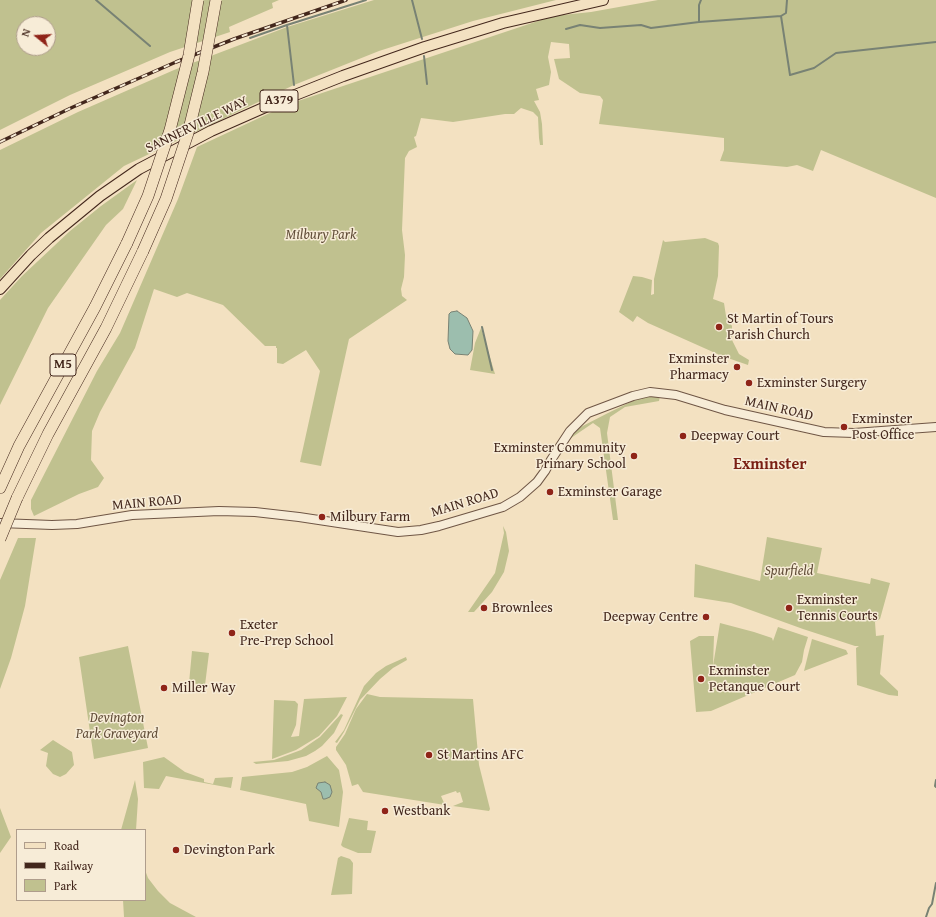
<!DOCTYPE html>
<style>
body{margin:0}
#map{position:relative;width:936px;height:917px;overflow:hidden;background:#f3e1c1;font-family:"Gentium Book Plus",serif}
canvas{display:block}
.legend{position:absolute;left:16px;top:829px;width:130px;height:72px;box-sizing:border-box;background:#f7ecd7;border:1px solid #af9d8c;margin:0;padding:5px 7px;list-style:none;font-size:12px;color:#43271c}
.legend li{display:flex;align-items:center;gap:8px;height:20px}
.legend b{width:20px;border:1px solid #af9d8c}
.north{position:absolute;left:16px;top:16px;width:40px;height:40px;box-sizing:border-box;background:#f7ecd7;border:1px solid #af9d8c;border-radius:50%;rotate:288deg;font-size:11px;font-weight:700;line-height:16px;text-align:center;color:#43271c}
.north::after{content:'';display:block;margin:auto;width:14px;height:18px;background:#8f2418;clip-path:polygon(50% 0,100% 100%,50% 72%,0 100%)}
</style>
<div id="map">
<canvas width="936" height="917"></canvas>
<ul class="legend">
<li><b style="height:5px;background:#f3e1c1"></b>Road</li>
<li><b style="height:5px;background:#43271c"></b>Railway</li>
<li><b style="height:11px;background:#c0c18f"></b>Park</li>
</ul>
<div class="north">N</div>
</div>
<script>
const c = document.querySelector('canvas').getContext('2d');
c.lineJoin = 'round';
function paint(path, color) { c.fillStyle = color; c.fill(path, 'evenodd'); }
const toPath = rows => new Path2D(rows.map(r => 'M' + r).join(''));
function trace(path, color, width, dash) { c.strokeStyle = color; c.lineWidth = width; c.lineCap = dash ? 'butt' : 'round'; c.setLineDash(dash || []); c.stroke(path); }
function write(font, color, halo, rows, align = 'center') {
  c.font = font + ' "Gentium Book Plus",serif'; c.lineWidth = 3; c.setLineDash([]); c.textBaseline = 'middle'; c.strokeStyle = halo; c.fillStyle = color; for (const [text, x, y, turn = 0] of rows) {
    c.save(); c.translate(x, y); c.rotate((+turn || 0) * Math.PI / 180); c.textAlign = isNaN(turn) ? turn : align; if (halo) c.strokeText(text, 0, 0); c.fillText(text, 0, 0); c.restore();
  }
}
paint(toPath([
 [0,0,279,0,272,3,273,8,229,27,230,32,170,52,70,95,0,130],
 [24,24,48,24,48,48,24,48],
 [374,0,556,0,473,21,379,51,294,85,124,166,41,233,0,279,0,150,78,112,174,70,287,27],
 [658,0,936,0,936,198,821,150,813,171,797,165,787,167,720,161,724,150,724,138,599,124,603,100,600,96,580,93,559,79,554,59,570,58,569,44,551,42,548,57,551,72,549,85,536,89,539,100,534,101,540,112,542,124,543,145,540,145,539,138,538,117,533,112,521,108,514,114,505,114,453,122,421,118,416,136,414,137,417,147,409,151,405,158,402,230,405,255,404,277,401,289,402,296,407,300,349,339,321,466,300,462,320,371,306,350,283,364,277,363,277,348,276,348,276,346,265,346,223,305,187,293,177,297,154,289,135,348,100,412,92,431,91,460,104,478,98,487,79,494,34,516,31,509,31,500,97,371,120,333,178,199,197,147,289,104,553,16,591,12],
 [137,180,123,209,106,225,48,308,0,405,0,300,22,276,70,231,101,206],
 [705,238,718,243,719,246,718,276,713,299,724,303,726,316,732,326,732,340,739,354,749,360,748,365,722,356,648,323,637,316,633,322,619,312,633,276,642,277,652,280,651,295,654,294,654,279,663,240,665,242],
 [481,328,489,354,495,374,470,370,475,343],
 [647,394,660,396,659,401,625,407,610,417,607,433,618,520,613,520,600,428,593,423,571,438,571,432,608,413],
 [503,526,506,532,509,551,504,572,492,592,474,612,468,612,495,573,504,533],
 [767,537,822,548,817,573,870,584,871,578,890,583,880,619,875,622,876,636,884,635,880,674,898,691,898,696,889,695,857,685,856,648,859,646,855,646,803,629,731,603,694,597,695,564,760,581],
 [18,538,36,538,25,606,11,658,0,689,0,580],
 [720,623,754,632,772,638,773,641,775,642,773,641,778,627,808,637,804,650,802,662,795,675,711,711,696,712,690,641,699,636,714,636,713,666],
 [812,639,846,650,848,654,804,671],
 [128,646,148,748,94,759,79,657],
 [192,651,209,653,205,685,189,683],
 [406,657,407,660,393,668,380,679,360,700,344,732,337,743,335,742,344,730,364,686,376,673,386,666],
 [367,694,380,697,473,699,479,765,490,809,489,811,453,806,463,802,460,792,457,793,456,791,441,796,445,805,363,792,358,784,352,786,346,765,336,750,336,747,345,734,356,709],
 [347,697,337,716,319,736,296,750,272,759,274,700,295,701,298,704,296,725,291,737,299,736,304,699],
 [341,714,343,715,334,733,322,746,315,751,306,756,288,761,256,764,253,762,274,760,301,750,320,737],
 [53,740,72,752,74,765,66,774,60,777,53,774,46,766,48,753,40,750],
 [327,756,339,770,343,792,339,827,309,821,306,804,240,790,242,777,292,772,307,767],
 [164,757,185,772,204,779,204,782,213,784,215,778,233,777,231,788,166,776,159,789,144,788,143,762],
 [135,780,138,799,136,830,121,830],
 [0,808,11,837,0,853],
 [349,818,368,821,367,830,376,831,371,853,358,853,343,847,341,845],
 [341,856,350,859,353,863,352,894,331,895,338,858],
 [145,870,148,878,158,891,170,903,196,917,124,917,123,900,145,900]
]), '#c0c18f');
const water = toPath([
 [457,311,467,318,473,331,472,350,468,355,455,354,450,349,448,341,449,314,451,312,457,311],
 [325,782,330,785,332,792,330,797,325,799,323,799,321,792,316,788,318,783,325,782]
]);
paint(water, '#9cbeae');
trace(water, '#788274', 1);
trace(toPath([
 [96,0,150,46],
 [412,0,422,39],
 [781,16,790,75,814,68,836,53,936,42],
 [699,22,699,5,701,0],
 [287,25,294,85],
 [566,29,580,25,600,28,641,25,651,28,699,22,781,16,786,13,787,0],
 [250,38,287,25,366,0],
 [424,56,427,84],
 [482,327,492,370],
 [936,780,935,786,936,787],
 [926,917,929,908,932,904,936,883]
]), '#788274', 2);
const minor = toPath([
 [0,523,52,525,77,524,132,515,219,511,255,512,299,517,398,532,421,530,439,526,503,507,520,497,537,482,545,471,551,460,570,431,588,413,633,396,650,392,676,395,725,410,824,432,854,433,936,427]
]);
const major = toPath([
 [0,289,31,255,49,238,100,196,139,169,211,131,270,105,343,76,425,47,503,23,603,0]
]);
const highway = toPath([
 [0,488,19,446,95,307,127,243],
 [17,498,48,434,106,328,143,251]
]);
trace(minor, '#6f5645', 10);
trace(major, '#43271c', 12);
trace(highway, '#43271c', 12);
trace(minor, '#f7ecd7', 8);
trace(major, '#f3e1c1', 10);
trace(highway, '#f3e1c1', 11);
const rail = toPath([
 [0,142,73,107,176,62,234,39,346,0]
]);
trace(rail, '#43271c', 3.5);
trace(rail, '#f7ecd7', 2, [6]);
const highwayBridge = toPath([
 [127,243,148,196,170,130,189,55,198,0],
 [143,251,166,199,188,133,203,72,216,0],
 [0,539,17,498]
]);
trace(highwayBridge, '#43271c', 12, []);
trace(highwayBridge, '#f3e1c1', 11);
for (const [x, y, r, color] of [
 [719,327,4,"#8f2418"],
 [737,367,4,"#8f2418"],
 [749,383,4,"#8f2418"],
 [844,427,4,"#8f2418"],
 [683,436,4,"#8f2418"],
 [634,456,4,"#8f2418"],
 [550,492,4,"#8f2418"],
 [322,517,4,"#8f2418"],
 [484,608,4,"#8f2418"],
 [789,608,4,"#8f2418"],
 [706,617,4,"#8f2418"],
 [232,633,4,"#8f2418"],
 [701,679,4,"#8f2418"],
 [164,688,4,"#8f2418"],
 [429,755,4,"#8f2418"],
 [385,811,4,"#8f2418"],
 [176,850,4,"#8f2418"]
]) { const dot = new Path2D(); dot.arc(x, y, r, 0, 2 * Math.PI); c.fillStyle = color; c.fill(dot); trace(dot, '#f7ecd7', 1.5); }
for (const [x, y, w] of [
 [279,101,38],
 [63,365,26]
]) { const box = new Path2D(); box.roundRect(x - w / 2, y - 11, w, 22, 3); c.fillStyle = '#f7ecd7'; c.fill(box); trace(box, '#43271c', 1); }
write('bold 13px', '#43271c', null, [
 ["A379",279,101],
 ["M5",63,365]
]);
write('14px', '#43271c', '#f7ecd7', [
 ["SANNERVILLE WAY",197,125,-26],
 ["MAIN ROAD",779,409,13],
 ["MAIN ROAD",147,503,-5],
 ["MAIN ROAD",465,503,-17]
]);
write('italic 14px', '#624e39', '#f7ecd7', [
 ["Milbury Park",321,235],
 ["Spurfield",789,571],
 ["Devington",117,718],
 ["Park Graveyard",117,734]
]);
write('14px', '#43271c', '#f7ecd7', [
 ["St Martin of Tours",727,319],
 ["Parish Church",727,335],
 ["Exminster",729,359,"right"],
 ["Pharmacy",729,375,"right"],
 ["Exminster Surgery",757,383],
 ["Exminster",852,419],
 ["Post Office",852,435],
 ["Deepway Court",691,436],
 ["Exminster Community",626,448,"right"],
 ["Primary School",626,464,"right"],
 ["Exminster Garage",558,492],
 ["Milbury Farm",330,517],
 ["Exminster",797,600],
 ["Tennis Courts",797,616],
 ["Brownlees",492,608],
 ["Deepway Centre",698,617,"right"],
 ["Exeter",240,625],
 ["Pre-Prep School",240,641],
 ["Exminster",709,671],
 ["Petanque Court",709,687],
 ["Miller Way",172,688],
 ["St Martins AFC",437,755],
 ["Westbank",393,811],
 ["Devington Park",184,850]
], 'left');
write('bold 16px', '#7a1f14', '#f7ecd7', [
 ["Exminster",770,465]
]);
</script>
